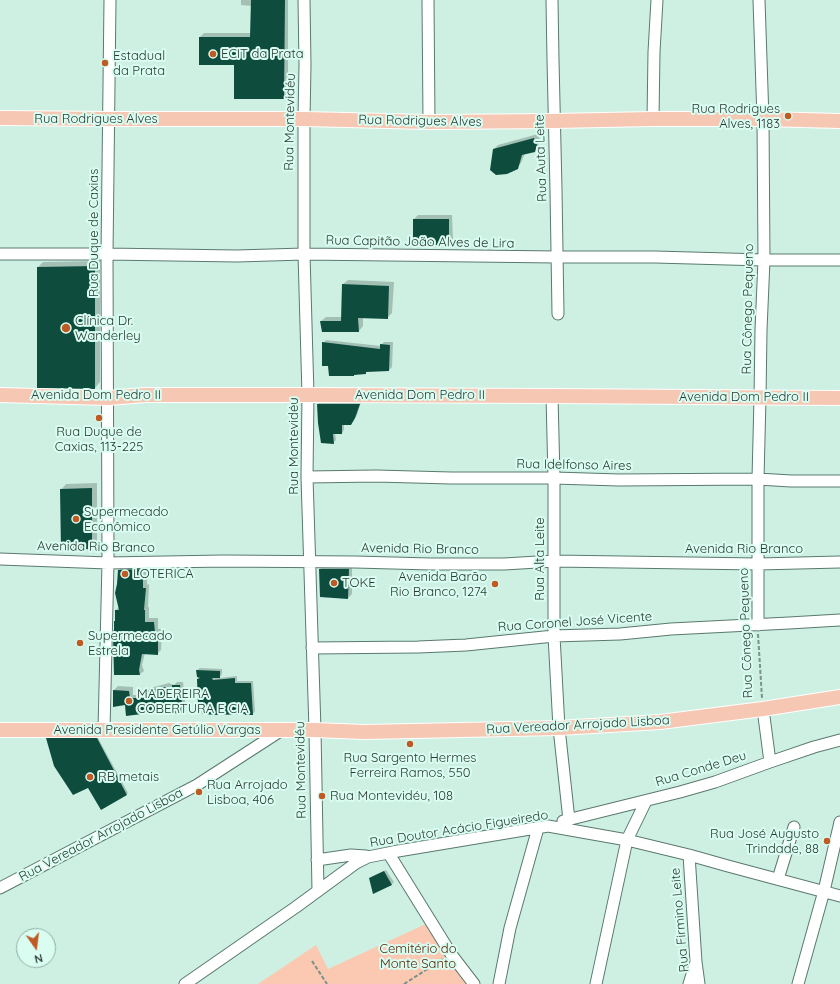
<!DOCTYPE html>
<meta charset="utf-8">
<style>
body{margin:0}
#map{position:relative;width:840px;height:984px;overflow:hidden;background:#cdf0e3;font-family:Quicksand,sans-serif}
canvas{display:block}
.north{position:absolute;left:16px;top:928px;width:40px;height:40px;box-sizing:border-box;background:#dafdf1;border:1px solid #94aea5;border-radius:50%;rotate:166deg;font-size:11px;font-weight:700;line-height:16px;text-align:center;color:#2b3834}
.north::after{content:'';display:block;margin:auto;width:14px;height:18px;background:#be5a24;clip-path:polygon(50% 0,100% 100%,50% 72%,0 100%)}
</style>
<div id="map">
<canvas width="840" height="984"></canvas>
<div class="north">N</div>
</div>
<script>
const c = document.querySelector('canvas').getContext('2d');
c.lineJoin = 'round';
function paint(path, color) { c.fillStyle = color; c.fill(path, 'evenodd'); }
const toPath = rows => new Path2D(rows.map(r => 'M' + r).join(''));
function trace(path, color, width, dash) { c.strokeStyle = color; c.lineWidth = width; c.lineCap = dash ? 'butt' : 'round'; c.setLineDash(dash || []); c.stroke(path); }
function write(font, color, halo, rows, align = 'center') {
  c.font = font + ' Quicksand,sans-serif'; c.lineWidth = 4; c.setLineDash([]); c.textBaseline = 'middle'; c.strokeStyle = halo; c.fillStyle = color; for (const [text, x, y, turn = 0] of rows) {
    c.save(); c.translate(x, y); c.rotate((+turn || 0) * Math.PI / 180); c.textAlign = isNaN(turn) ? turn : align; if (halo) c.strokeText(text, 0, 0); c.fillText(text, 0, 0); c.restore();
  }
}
paint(toPath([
 [428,923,467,984,258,984,316,945,328,969]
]), '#fbc8b1');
paint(toPath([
 [241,0,288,0,288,94,284,98,235,64,200,64,200,37,204,33,252,33,252,6,241,5],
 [538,134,540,140,538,147,534,151,525,153,521,163,517,168,494,149,498,145],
 [418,215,452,215,453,240,449,244,414,219],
 [100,261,100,382,95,388,38,267,43,262],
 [348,280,394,282,392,313,387,318,363,317,363,326,359,331,321,321,326,317,342,317,343,284],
 [326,340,381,346,381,345,384,342,393,342,392,367,389,370,323,343],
 [320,401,361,402,357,415,353,422,344,424,344,430,342,433,335,433,336,440,333,443,319,423,318,404],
 [97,483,97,543,92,548,61,490,66,484],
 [324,565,352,565,352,594,348,598,320,569],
 [123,566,147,566,147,585,149,584,148,607,149,607,149,618,158,618,158,629,162,629,161,650,157,654,145,653,142,665,144,671,140,674,115,674,116,610,119,607,119,570],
 [200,668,222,669,222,674,219,678,237,676,237,681,253,681,255,711,253,714,198,679,200,677,198,676,197,670],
 [177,682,183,682,186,709,183,712,159,711,126,703,114,706,114,690,118,686,133,687,133,695,146,695,146,692,150,688,169,683,174,685],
 [47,738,98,738,128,793,102,809,88,786,47,739],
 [386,870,394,882,392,884,374,892,370,879,373,876]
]), '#0003');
paint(toPath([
 [251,0,285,0,284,99,234,99,234,65,199,65,199,37,250,37],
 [534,138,537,145,535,152,522,155,518,169,507,174,496,175,490,170,493,149],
 [413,219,449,219,449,245,413,245],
 [95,266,95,389,37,388,37,267],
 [342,284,389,286,388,319,358,318,359,332,322,332,320,321,341,321],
 [322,342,380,349,380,344,390,345,389,371,366,372,366,374,354,375,354,376,329,376,328,366,322,366],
 [317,404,360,404,355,418,351,425,342,425,342,434,333,434,334,444,321,443,318,423],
 [92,488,92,549,61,550,60,489],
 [143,569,143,588,146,588,144,610,145,610,145,622,154,622,155,632,158,632,158,655,142,654,139,670,140,675,114,675,113,635,114,629,114,621,115,621,115,610,119,610,115,593,117,584,118,570],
 [319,569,349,569,348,599,320,597],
 [196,670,220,671,220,678,212,678,213,680,235,678,235,683,251,683,253,715,245,715,245,714,217,715,202,714,201,705,198,704,197,679,200,678,197,677],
 [172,685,180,685,183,713,158,714,158,712,126,716,125,705,113,707,113,690,129,691,130,698,146,698,145,691,164,687,172,688],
 [46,738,97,738,127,795,101,810,88,788,73,795,54,766],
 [384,871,392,885,373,894,369,878]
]), '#0e4d3e');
const minor = toPath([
 [304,0,305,65,304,119,304,254,308,395,307,477,315,730,318,891],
 [428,0,429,122],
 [552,0,553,60,556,190,558,314],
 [653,119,654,52,657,0],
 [0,254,107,254,237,256,304,254,557,257,655,257,764,260,840,260],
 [552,396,554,478,554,636,559,728,569,820],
 [307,477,376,476,451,478,554,478,619,480,758,479,791,481,840,481],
 [0,559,108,563,223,561,355,562,431,564,504,564,554,561,758,564,840,562],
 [758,625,758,479,760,398,761,330,764,260,763,119,759,0],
 [312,648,418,647,466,645,554,636,620,634,671,629,789,623,840,620],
 [763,709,770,762],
 [104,730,108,563,107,254,110,0],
 [563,821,680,792,715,782,770,762,814,747,840,740],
 [389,854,451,954,474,984],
 [689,855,696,962,699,984],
 [317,860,351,855,366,856,368,857],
 [778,879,794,827],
 [0,888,197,785,282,730],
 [185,984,296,907,356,863,368,857,398,851,548,826,627,840,689,855,728,866,840,896],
 [499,984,510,928,538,828],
 [596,984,627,840,646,801],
 [689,984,695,965],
 [798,984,824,891,840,822]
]);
const major = toPath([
 [0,118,109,119,304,119,429,122,554,121,653,119,763,119,840,121],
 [0,395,108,398,145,395,308,395,552,396,840,398],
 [0,730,315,730,364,732,559,728,660,722,763,709,840,697]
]);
trace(minor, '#5a796f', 13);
trace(major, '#fff', 16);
trace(toPath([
 [758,634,762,698],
 [312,961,327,984],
 [404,984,443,959]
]), '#7a9289', 2, [4, 2]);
trace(minor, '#fff', 11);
trace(major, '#f6c7b2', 14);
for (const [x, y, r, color] of [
 [213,54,4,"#be5a24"],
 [105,63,4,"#be5a24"],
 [788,116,4,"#be5a24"],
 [66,328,5,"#be5a24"],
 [99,418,4,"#be5a24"],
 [76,519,4,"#be5a24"],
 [125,574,4,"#be5a24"],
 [334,583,4,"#be5a24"],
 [495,584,4,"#be5a24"],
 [80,643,4,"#be5a24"],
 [129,701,4,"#be5a24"],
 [410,744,4,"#be5a24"],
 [90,777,4,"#be5a24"],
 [199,792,4,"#be5a24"],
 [322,796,4,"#be5a24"],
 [827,841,4,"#be5a24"]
]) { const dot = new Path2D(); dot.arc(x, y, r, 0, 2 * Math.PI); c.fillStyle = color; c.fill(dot); trace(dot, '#dafdf1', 1.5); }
write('13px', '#2b3834', '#dafdf1', [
 ["ECIT da Prata",221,54],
 ["Estadual",113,56],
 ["da Prata",113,71],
 ["Rua Rodrigues",780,109,"right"],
 ["Alves, 1183",780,124,"right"],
 ["Clínica Dr.",75,321],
 ["Wanderley",75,336],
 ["Rua Duque de",99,432,"center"],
 ["Caxias, 113-225",99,447,"center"],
 ["Supermecado",84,512],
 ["Econômico",84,527],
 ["LOTERICA",133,574],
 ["Avenida Barão",487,577,"right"],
 ["Rio Branco, 1274",487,592,"right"],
 ["TOKE",342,583],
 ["Supermecado",88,636],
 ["Estrela",88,651],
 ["MADEREIRA",137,694],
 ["COBERTURA E CIA",137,709],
 ["Rua Sargento Hermes",410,758,"center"],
 ["Ferreira Ramos, 550",410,773,"center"],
 ["RB metais",98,777],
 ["Rua Arrojado",207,785],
 ["Lisboa, 406",207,800],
 ["Rua Montevidéu, 108",330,796],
 ["Rua José Augusto",819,834,"right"],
 ["Trindade, 88",819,849,"right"]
], 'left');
write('13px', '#2b3834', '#dafdf1', [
 ["Rua Rodrigues Alves",96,119],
 ["Rua Rodrigues Alves",420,121,1],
 ["Rua Montevidéu",290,122,-89],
 ["Rua Auta Leite",541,158,-92],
 ["Rua Duque de Caxias",94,233,-90],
 ["Rua Capitão João Alves de Lira",420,242,1],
 ["Rua Cônego Pequeno",748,309,-89],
 ["Avenida Dom Pedro II",96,395],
 ["Avenida Dom Pedro II",420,395],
 ["Avenida Dom Pedro II",744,397],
 ["Rua Montevidéu",294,446,-90],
 ["Rua Idelfonso Aires",574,465,1],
 ["Avenida Rio Branco",96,547,1],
 ["Avenida Rio Branco",420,549,1],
 ["Avenida Rio Branco",744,549],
 ["Rua Alta Leite",540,559,-90],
 ["Rua Coronel José Vicente",575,622,-4],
 ["Rua Cônego Pequeno",746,633,-92],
 ["Rua Vereador Arrojado Lisboa",578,725,-3],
 ["Avenida Presidente Getúlio Vargas",157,730],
 ["Rua Conde Deu",701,769,-17],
 ["Rua Montevidéu",301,770,-91],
 ["Rua Doutor Acácio Figueiredo",459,829,-9],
 ["Rua Vereador Arrojado Lisboa",101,835,-28],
 ["Rua Firmino Leite",680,920,-95]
]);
write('13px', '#521f02', '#dafdf1', [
 ["Cemitério do",418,949],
 ["Monte Santo",418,964]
]);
</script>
